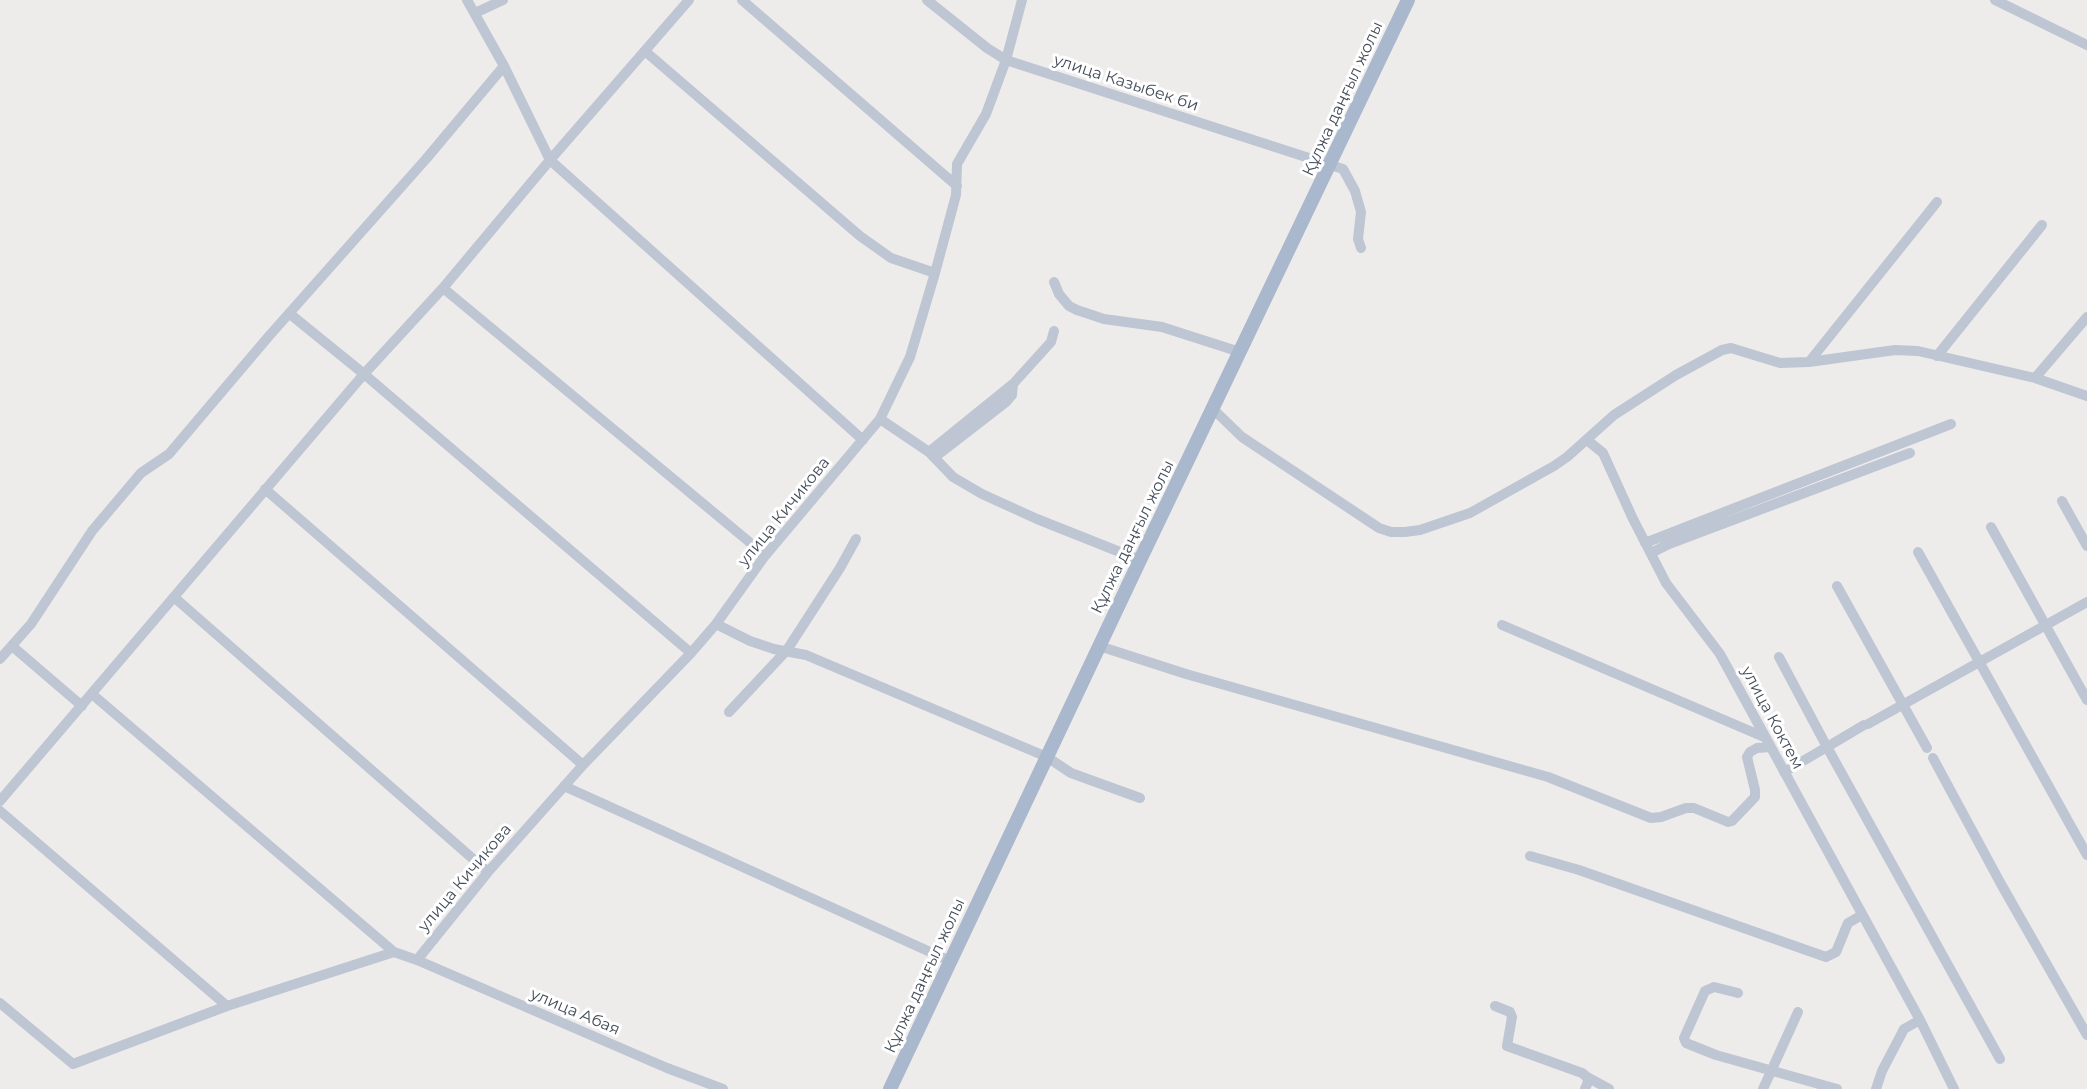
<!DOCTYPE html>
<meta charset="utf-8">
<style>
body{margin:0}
canvas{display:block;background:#eeebeb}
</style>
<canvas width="2087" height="1089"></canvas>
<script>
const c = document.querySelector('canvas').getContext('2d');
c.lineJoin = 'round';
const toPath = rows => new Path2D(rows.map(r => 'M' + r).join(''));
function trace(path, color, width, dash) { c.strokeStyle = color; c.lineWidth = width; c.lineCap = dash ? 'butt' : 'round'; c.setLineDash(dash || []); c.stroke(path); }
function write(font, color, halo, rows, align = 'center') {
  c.font = font + ' Montserrat,sans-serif'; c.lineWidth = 6; c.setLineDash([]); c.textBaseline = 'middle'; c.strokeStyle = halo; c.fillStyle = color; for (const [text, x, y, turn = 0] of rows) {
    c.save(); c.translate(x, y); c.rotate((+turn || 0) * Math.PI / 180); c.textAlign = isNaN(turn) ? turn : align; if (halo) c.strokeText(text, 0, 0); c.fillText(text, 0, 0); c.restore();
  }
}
trace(toPath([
 [467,0,504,66,550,160,863,440],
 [742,0,957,186],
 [927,0,987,48,1006,60,1343,169,1355,191,1361,212,1358,239,1361,248],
 [1995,0,2087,45],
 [475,13,503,0],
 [646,52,860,236,891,258,935,273],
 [1054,282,1059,294,1069,306,1077,310,1104,319,1162,327,1240,352],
 [443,288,759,550,764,557],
 [290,314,364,374,691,653],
 [1937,356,2042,225],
 [1809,362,1937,202],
 [2035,378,2087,396],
 [1213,409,1242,437,1379,528,1391,532,1405,532,1420,530,1470,513,1554,466,1567,457,1614,415,1676,375,1722,350,1731,348,1780,363,1809,362,1895,350,1918,351,2035,378,2087,317],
 [880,419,929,452,953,477,982,494,1037,519,1140,560],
 [1587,440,1603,453,1633,519,1666,583,1720,654,1920,1020],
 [929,452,1013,384,1051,342,1054,331],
 [935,457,1006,402,1012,395,1013,384],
 [265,489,583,765],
 [2062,501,2087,546],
 [1991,527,2087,700],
 [1645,543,1951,424],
 [1918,552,2087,855],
 [1651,553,1669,544,1910,453],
 [1837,586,1927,748],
 [175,598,488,872],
 [716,624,750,641,774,649,806,655,1047,757,1071,773,1140,798],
 [1502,625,1764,737],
 [12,646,82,706],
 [1099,646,1186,674,1548,777,1651,818,1661,817,1686,808,1694,808,1728,822,1732,821,1755,797,1755,790,1747,757,1750,752,1757,748,1770,747],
 [1779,657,1827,747,1784,772],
 [0,659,31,624,92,531,141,473,169,454,269,336,426,159,504,66],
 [92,694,394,952,417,960,667,1068,723,1089],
 [729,712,787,650,840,568,856,539],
 [1868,724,2087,602],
 [1864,725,1827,747,2000,1059],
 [1933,758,2001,884,2087,1035],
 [564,786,950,961],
 [0,801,364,374,443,288,550,160,689,0],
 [0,811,227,1006],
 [1530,856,1579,870,1826,957,1836,952,1848,923,1862,915],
 [417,960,488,872,583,765,691,653,716,624,764,557,880,419,910,357,935,273,956,195,957,164,986,114,1006,60,1022,0],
 [1738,993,1714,987,1705,991,1684,1038,1686,1043,1716,1055,1837,1089],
 [0,1003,73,1064,227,1006,394,952],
 [1495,1006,1510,1012,1512,1017,1507,1046,1582,1073,1587,1077,1588,1082,1585,1089],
 [1587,1077,1609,1089],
 [1763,1089,1798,1012],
 [1876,1089,1882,1071,1904,1029,1920,1020,1954,1089]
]), '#bdc6d2', 10);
trace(toPath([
 [890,1089,1140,560,1408,0]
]), '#a9b8cc', 14);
write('16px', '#434d59', '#fff', [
 ["улица Казыбек би",1126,83,18],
 ["Құлжа даңғыл жолы",1343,99,-65],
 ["улица Кичикова",784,512,-51],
 ["Құлжа даңғыл жолы",1133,537,-64],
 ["улица Коктем",1772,718,62],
 ["улица Кичикова",465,878,-50],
 ["Құлжа даңғыл жолы",925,976,-65],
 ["улица Абая",575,1012,23]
]);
</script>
